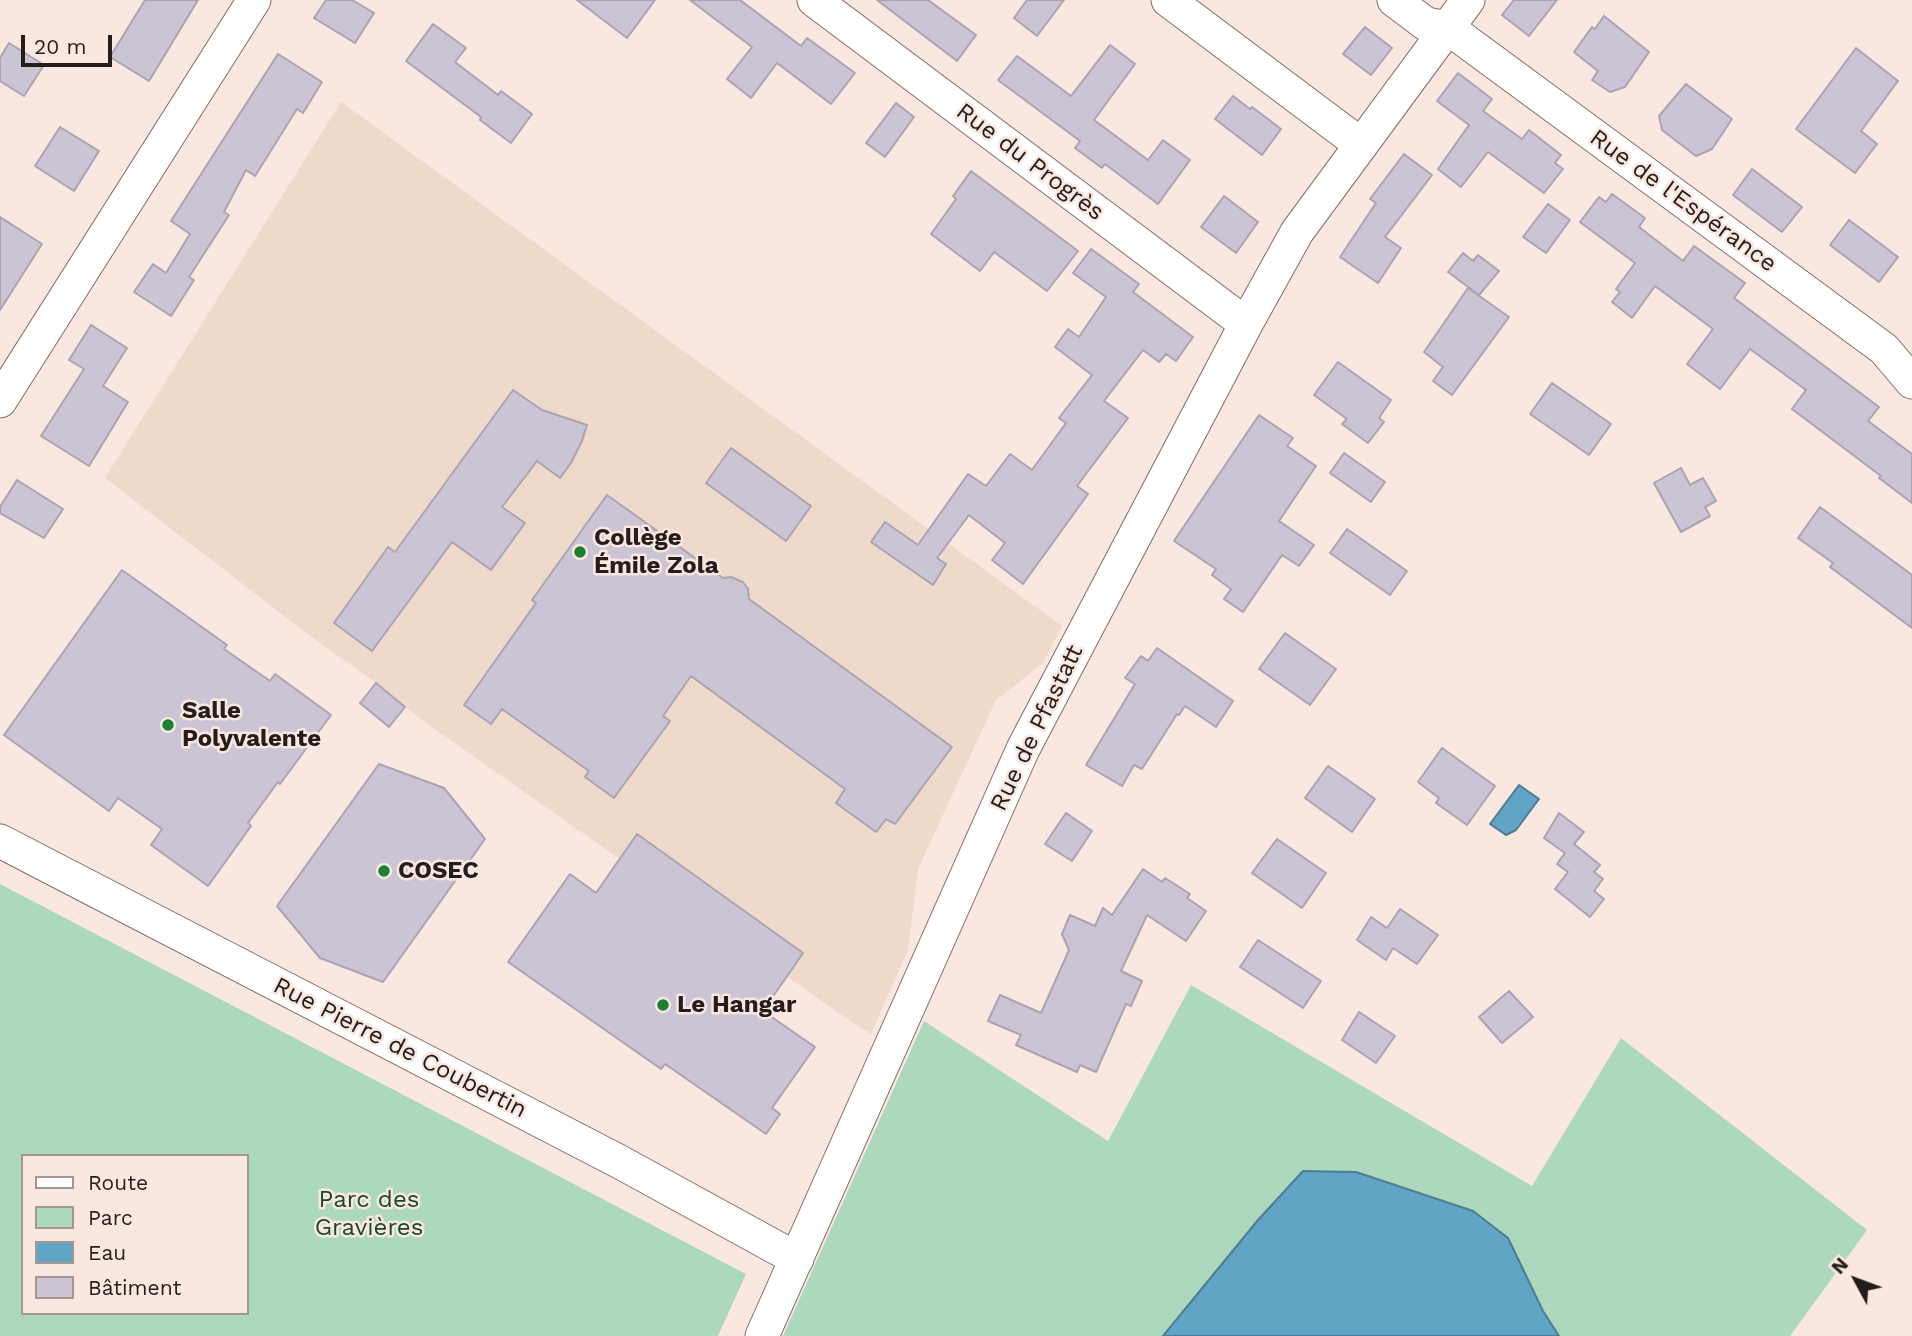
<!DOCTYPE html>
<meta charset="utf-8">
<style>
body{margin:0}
#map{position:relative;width:1912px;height:1336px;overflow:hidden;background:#fae7df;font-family:"Work Sans",sans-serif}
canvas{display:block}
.legend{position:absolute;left:21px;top:1154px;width:228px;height:161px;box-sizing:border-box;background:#fae7df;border:2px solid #a49691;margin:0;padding:9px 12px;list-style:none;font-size:21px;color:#241d1b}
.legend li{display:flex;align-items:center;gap:14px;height:35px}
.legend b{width:35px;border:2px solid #a49691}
.north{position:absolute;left:1821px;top:1245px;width:70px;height:70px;-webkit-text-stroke:5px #fae7df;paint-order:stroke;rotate:311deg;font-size:19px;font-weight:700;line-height:28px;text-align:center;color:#241d1b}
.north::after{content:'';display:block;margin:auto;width:24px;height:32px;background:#241d1b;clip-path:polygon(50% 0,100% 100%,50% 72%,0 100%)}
.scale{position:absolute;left:21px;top:35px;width:91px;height:32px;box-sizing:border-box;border:4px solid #241d1b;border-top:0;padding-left:9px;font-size:21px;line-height:24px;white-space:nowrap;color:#241d1b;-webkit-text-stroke:5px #fae7df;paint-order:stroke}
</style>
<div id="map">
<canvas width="1912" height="1336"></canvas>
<ul class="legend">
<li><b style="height:9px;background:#fff"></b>Route</li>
<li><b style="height:19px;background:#acd9be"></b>Parc</li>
<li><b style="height:19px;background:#60a5c5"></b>Eau</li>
<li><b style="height:19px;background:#cbc4d4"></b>Bâtiment</li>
</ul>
<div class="north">N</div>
<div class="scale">20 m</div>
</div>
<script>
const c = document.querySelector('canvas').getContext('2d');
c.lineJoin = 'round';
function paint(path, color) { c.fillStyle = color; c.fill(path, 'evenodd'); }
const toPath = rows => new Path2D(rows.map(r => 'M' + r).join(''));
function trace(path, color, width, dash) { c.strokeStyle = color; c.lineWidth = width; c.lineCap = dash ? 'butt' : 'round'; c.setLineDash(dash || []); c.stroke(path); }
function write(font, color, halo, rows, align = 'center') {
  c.font = font + ' "Work Sans",sans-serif'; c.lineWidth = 5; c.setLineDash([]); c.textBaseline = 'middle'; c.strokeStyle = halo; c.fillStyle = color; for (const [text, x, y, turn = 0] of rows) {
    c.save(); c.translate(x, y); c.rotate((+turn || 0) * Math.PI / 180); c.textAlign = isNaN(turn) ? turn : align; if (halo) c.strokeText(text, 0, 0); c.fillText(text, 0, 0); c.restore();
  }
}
paint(toPath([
 [341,102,1062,626,1043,663,996,700,918,869,908,950,871,1034,853,1023,419,718,376,683,309,635,105,478]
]), '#eed9cb');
paint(toPath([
 [0,884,746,1274,718,1336,0,1336],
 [23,1156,247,1156,247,1313,23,1313],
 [1191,985,1532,1186,1621,1038,1867,1230,1790,1336,1559,1336,1543,1311,1303,1171,1258,1220,1163,1336,783,1336,924,1021,1108,1141]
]), '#acd9be');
const water = toPath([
 [1519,785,1539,799,1516,830,1506,835,1490,824,1519,785],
 [1303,1171,1356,1172,1473,1211,1508,1238,1543,1311,1559,1336,1163,1336,1258,1220,1303,1171]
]);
paint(water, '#60a5c5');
trace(water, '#4e7c92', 2);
const building = toPath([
 [145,0,198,0,149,81,110,57,145,0],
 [326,0,352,0,374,13,355,43,314,18,326,0],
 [577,0,655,0,627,38,577,0],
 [690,0,740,0,801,46,807,38,855,73,831,104,777,63,751,98,727,79,752,47,690,0],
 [877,0,928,0,976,35,957,61,877,0],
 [1027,0,1064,0,1037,36,1014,18,1027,0],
 [1514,0,1557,0,1529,36,1502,15,1514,0],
 [1604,16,1649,52,1625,87,1610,92,1592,80,1598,71,1574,52,1592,27,1595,29,1604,16],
 [433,24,466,48,455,62,498,95,501,91,532,114,511,143,480,120,481,117,406,61,433,24],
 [1365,27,1392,48,1371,75,1343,54,1365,27],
 [9,43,44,65,24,96,0,81,0,58,9,43],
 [1110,45,1135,64,1094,120,1148,160,1163,140,1190,160,1158,204,1105,164,1102,168,1075,148,1080,141,998,80,1017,56,1071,96,1110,45],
 [1856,48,1898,81,1861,131,1877,144,1855,173,1796,129,1856,48],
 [278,54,322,82,303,113,297,109,255,176,246,170,224,212,229,215,189,277,194,280,171,316,134,292,153,264,166,273,190,234,171,221,278,54],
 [1458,73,1492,99,1483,111,1522,139,1529,130,1561,155,1555,163,1563,169,1544,193,1488,152,1461,187,1438,169,1469,125,1437,101,1458,73],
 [1686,84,1732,119,1712,149,1696,156,1662,130,1659,116,1686,84],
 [1233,96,1250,109,1252,107,1281,129,1262,155,1215,119,1233,96],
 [896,103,914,117,885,157,866,143,896,103],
 [60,127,99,151,74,191,35,166,60,127],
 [1404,154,1432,175,1385,237,1401,248,1378,283,1340,257,1376,203,1370,199,1404,154],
 [1752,169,1802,207,1782,232,1733,195,1752,169],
 [971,171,1078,251,1047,291,994,252,980,271,931,234,956,199,953,196,971,171],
 [1612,194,1645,218,1639,227,1683,261,1694,246,1745,283,1734,298,1879,407,1868,421,1912,454,1912,503,1879,478,1881,476,1792,409,1806,390,1750,349,1720,389,1687,364,1713,329,1655,286,1632,318,1612,302,1620,292,1616,289,1635,263,1580,222,1599,197,1606,202,1612,194],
 [1224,196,1258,222,1236,253,1201,227,1224,196],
 [1548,204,1570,220,1546,253,1523,237,1548,204],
 [0,217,42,244,0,310,0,217],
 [1849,220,1898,257,1879,282,1830,245,1849,220],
 [1091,249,1139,284,1133,292,1193,337,1176,361,1166,354,1159,362,1143,350,1104,401,1128,418,1077,486,1088,494,1023,584,992,560,1005,543,969,515,937,558,946,564,933,585,871,542,885,522,918,545,968,474,986,486,1010,454,1032,470,1066,423,1059,418,1092,375,1055,347,1068,329,1079,337,1106,297,1073,273,1091,249],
 [1463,253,1473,261,1478,255,1499,271,1479,295,1448,272,1463,253],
 [1468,288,1509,317,1452,395,1433,381,1443,367,1424,352,1468,288],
 [91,325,127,348,103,386,128,402,89,466,41,436,84,369,69,360,91,325],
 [1338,362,1391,400,1379,418,1384,422,1368,443,1342,424,1347,419,1314,395,1338,362],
 [1552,383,1611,424,1589,455,1530,414,1552,383],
 [513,390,542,410,587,425,582,441,571,463,560,478,537,461,502,507,525,523,491,570,452,542,372,651,334,623,388,547,395,552,513,390],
 [1259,415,1293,438,1287,446,1316,466,1279,521,1314,545,1299,566,1282,555,1243,612,1224,599,1231,589,1212,575,1216,569,1174,541,1259,415],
 [731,448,811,506,786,541,706,483,731,448],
 [1344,453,1385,482,1371,502,1330,473,1344,453],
 [1681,468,1690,485,1703,478,1716,501,1705,507,1710,516,1681,532,1654,483,1681,468],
 [17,480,63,509,44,538,0,513,0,507,17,480],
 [607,495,723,578,731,577,743,582,748,589,749,599,952,747,895,824,886,819,876,832,836,803,845,789,691,676,663,716,670,721,614,798,585,777,589,771,502,709,491,724,464,705,536,603,532,600,607,495],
 [1820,507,1912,575,1912,628,1830,567,1833,563,1798,538,1820,507],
 [1347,529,1407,571,1390,595,1330,553,1347,529],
 [122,570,227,645,224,649,270,681,275,674,331,715,280,784,278,782,248,823,251,826,208,886,151,845,162,829,118,798,109,811,4,735,122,570],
 [1285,633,1336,669,1310,705,1259,669,1285,633],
 [1157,648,1233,701,1216,727,1185,706,1179,715,1177,714,1142,769,1134,765,1122,786,1086,765,1135,684,1125,678,1141,656,1148,661,1157,648],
 [376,683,405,707,389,727,360,703,376,683],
 [1442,748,1495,786,1467,825,1436,803,1439,798,1418,782,1442,748],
 [379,764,444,788,485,839,383,982,320,958,277,906,379,764],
 [1328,766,1375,799,1352,832,1305,798,1328,766],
 [1066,813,1092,831,1072,861,1045,844,1066,813],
 [1559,813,1584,832,1574,844,1600,865,1594,872,1603,879,1594,891,1604,899,1590,917,1555,889,1568,872,1557,864,1565,853,1544,838,1559,813],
 [637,834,803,953,763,1011,815,1047,772,1108,780,1114,766,1134,665,1064,661,1069,508,962,570,874,596,893,637,834],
 [1277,839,1326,873,1302,908,1252,873,1277,839],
 [1143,869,1162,882,1165,878,1190,894,1187,898,1206,911,1186,941,1147,915,1121,971,1142,981,1131,1006,1126,1004,1096,1072,1080,1065,1077,1072,1016,1045,1021,1035,988,1021,1000,995,1041,1013,1069,950,1062,934,1070,915,1095,926,1103,908,1112,915,1143,869],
 [1400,909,1438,935,1417,964,1393,948,1386,960,1357,940,1371,917,1387,928,1400,909],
 [1258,940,1321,981,1303,1008,1240,967,1258,940],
 [1509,991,1533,1017,1502,1043,1479,1017,1509,991],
 [1359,1012,1395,1036,1376,1063,1342,1040,1359,1012]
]);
paint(building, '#cbc4d4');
trace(building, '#aaa3b2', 2);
const minor = toPath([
 [814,0,1246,324],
 [1168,0,1360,144],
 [1394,0,1426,24,1448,28,1884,349,1912,382],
 [0,401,254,0],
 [0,841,620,1162,797,1259],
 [762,1336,1023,749,1246,324,1297,232,1468,0]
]);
trace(minor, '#7f6e68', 35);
trace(minor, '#fff', 33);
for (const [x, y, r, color] of [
 [580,552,7,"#1b8033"],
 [168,725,7,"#1b8033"],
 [384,871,7,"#1b8033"],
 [663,1005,7,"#1b8033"]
]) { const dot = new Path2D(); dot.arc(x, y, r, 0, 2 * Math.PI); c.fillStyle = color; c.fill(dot); trace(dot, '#fae7df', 2.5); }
write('24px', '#241d1b', '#fae7df', [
 ["Rue du Progrès",1030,162,37],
 ["Rue de l'Espérance",1683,201,36],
 ["Rue de Pfastatt",1037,728,-64],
 ["Rue Pierre de Coubertin",400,1048,27]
]);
write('bold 24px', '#241d1b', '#fae7df', [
 ["Collège",594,538],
 ["Émile Zola",594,566],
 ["Salle",182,711],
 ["Polyvalente",182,739],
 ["COSEC",398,871],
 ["Le Hangar",677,1005]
], 'left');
write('24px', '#164830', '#fae7df', [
 ["Parc des",369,1200],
 ["Gravières",369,1228]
]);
</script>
